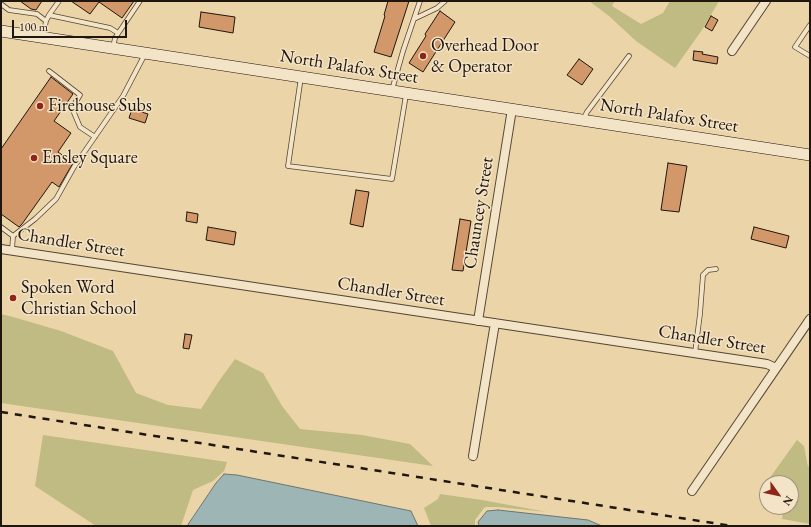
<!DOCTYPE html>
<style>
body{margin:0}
#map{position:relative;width:811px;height:527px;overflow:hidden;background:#ecd4a9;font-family:"EB Garamond",serif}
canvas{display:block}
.frame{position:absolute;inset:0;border:2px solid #1f160d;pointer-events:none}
.north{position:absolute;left:759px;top:475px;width:40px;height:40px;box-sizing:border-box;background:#f3e3c7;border:1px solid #9e917d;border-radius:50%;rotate:123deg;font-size:11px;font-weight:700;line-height:16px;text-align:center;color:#1f160d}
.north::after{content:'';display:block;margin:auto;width:14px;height:18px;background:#8f2418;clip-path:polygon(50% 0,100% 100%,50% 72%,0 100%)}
.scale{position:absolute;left:12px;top:20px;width:115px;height:18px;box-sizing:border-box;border:2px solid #1f160d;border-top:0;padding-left:5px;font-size:12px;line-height:14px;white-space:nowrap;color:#1f160d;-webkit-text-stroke:3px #f3e3c7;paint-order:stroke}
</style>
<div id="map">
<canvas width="811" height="527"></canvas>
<div class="frame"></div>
<div class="north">N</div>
<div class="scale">100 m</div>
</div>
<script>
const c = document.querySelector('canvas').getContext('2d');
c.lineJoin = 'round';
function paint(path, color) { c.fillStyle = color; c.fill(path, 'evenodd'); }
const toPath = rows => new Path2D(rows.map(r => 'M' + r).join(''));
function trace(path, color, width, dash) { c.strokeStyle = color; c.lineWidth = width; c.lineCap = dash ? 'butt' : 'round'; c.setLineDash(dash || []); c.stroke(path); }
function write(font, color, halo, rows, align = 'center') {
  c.font = font + ' "EB Garamond",serif'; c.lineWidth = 3; c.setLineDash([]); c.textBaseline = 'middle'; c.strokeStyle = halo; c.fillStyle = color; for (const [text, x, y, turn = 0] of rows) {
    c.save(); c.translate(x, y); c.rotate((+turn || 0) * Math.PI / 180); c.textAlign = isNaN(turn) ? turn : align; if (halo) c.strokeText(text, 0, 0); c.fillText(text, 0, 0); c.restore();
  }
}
paint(toPath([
 [589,1,615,1,612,6,641,24,663,13,670,1,719,1,702,30,675,68,636,41,609,16],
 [1,314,13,317,61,331,113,351,136,393,168,405,201,409,219,381,235,359,263,373,282,406,300,429,362,435,410,444,433,466,1,403],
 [43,435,227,462,224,471,213,481,193,490,181,526,96,526,35,486],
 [797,440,804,446,808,467,810,465,810,524,782,519,784,507,791,507,791,483,766,483],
 [440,494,482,500,547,512,498,507,486,507,484,508,475,520,475,526,431,526,424,508,438,499]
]), '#bfbb83');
const water = toPath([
 [224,474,237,475,411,511,418,526,187,526,216,483,224,474],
 [498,510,588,520,602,526,479,526,478,522,487,511,498,510]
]);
paint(water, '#9db5b4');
trace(water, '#6b7571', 1);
const building = toPath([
 [20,1,42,1,36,10,31,9,20,1],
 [71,1,134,1,122,18,99,2,90,14,71,1],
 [388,1,409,1,391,57,374,52,385,16,384,15,388,1],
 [440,11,455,22,423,72,409,63,426,36,425,34,440,11],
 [201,12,235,17,233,33,199,27,201,12],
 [711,16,718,20,712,31,705,27,711,16],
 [694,51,703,52,702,54,718,57,717,64,693,60,694,51],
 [579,59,593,69,582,85,567,75,579,59],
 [51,77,73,94,54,121,71,133,58,152,73,163,59,187,52,182,22,224,19,227,1,214,1,149,51,77],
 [132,109,148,114,145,123,129,118,132,109],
 [668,163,687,166,679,212,661,210,668,163],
 [356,190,369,192,363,227,350,224,356,190],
 [187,212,198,214,197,223,186,221,187,212],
 [460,219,471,221,463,271,452,270,460,219],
 [208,227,236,232,234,245,206,240,208,227],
 [754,227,789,236,786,248,751,239,754,227],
 [185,334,192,335,189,349,183,348,185,334]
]);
paint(building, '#d2986a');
trace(building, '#1f160d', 1);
const lane = toPath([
 [1,4,9,10,37,14,46,21,43,37],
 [49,15,59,1],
 [414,19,437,8,445,1],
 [46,21,49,15,110,28,118,33],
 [810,25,795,47,810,56],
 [113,48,115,38,140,1],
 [49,71,80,95,72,108,80,127,95,137],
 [301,77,288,166,392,179,406,95],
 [392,90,403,51,420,1],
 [583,120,587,112,629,56],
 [1,227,13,236],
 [12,250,13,236,35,219,56,199,74,167,123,96,145,54],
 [695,353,700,314,703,275,708,270,716,269]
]);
const street = toPath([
 [732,51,766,1],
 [1,249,767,364,776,368],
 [478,321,512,109],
 [473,456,495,323],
 [692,491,810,319]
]);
const secondary = toPath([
 [1,31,810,155]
]);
trace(lane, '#524634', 5.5);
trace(street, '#524634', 10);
trace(secondary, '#1f160d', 12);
trace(lane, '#f3e3c7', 4);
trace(street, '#f3e3c7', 8);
trace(secondary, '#f3e3c7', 11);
trace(toPath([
 [1,412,732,526]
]), '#1f160d', 2.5, [7, 7]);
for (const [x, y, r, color] of [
 [423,56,4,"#8f2418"],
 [40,106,4,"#8f2418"],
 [34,158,4,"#8f2418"],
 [13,298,4,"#8f2418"]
]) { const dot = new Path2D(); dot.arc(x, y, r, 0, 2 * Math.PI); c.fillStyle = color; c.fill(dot); trace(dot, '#f3e3c7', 1.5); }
write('18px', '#1f160d', '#f3e3c7', [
 ["Overhead Door",431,46],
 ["& Operator",431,67],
 ["Firehouse Subs",48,106],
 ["Ensley Square",42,158],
 ["Spoken Word",21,288],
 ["Christian School",21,309]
], 'left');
write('18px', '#1f160d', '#f3e3c7', [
 ["North Palafox Street",349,67,9],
 ["North Palafox Street",669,116,9],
 ["Chauncey Street",479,213,-81],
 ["Chandler Street",71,243,9],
 ["Chandler Street",391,292,9],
 ["Chandler Street",712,340,9]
]);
</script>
